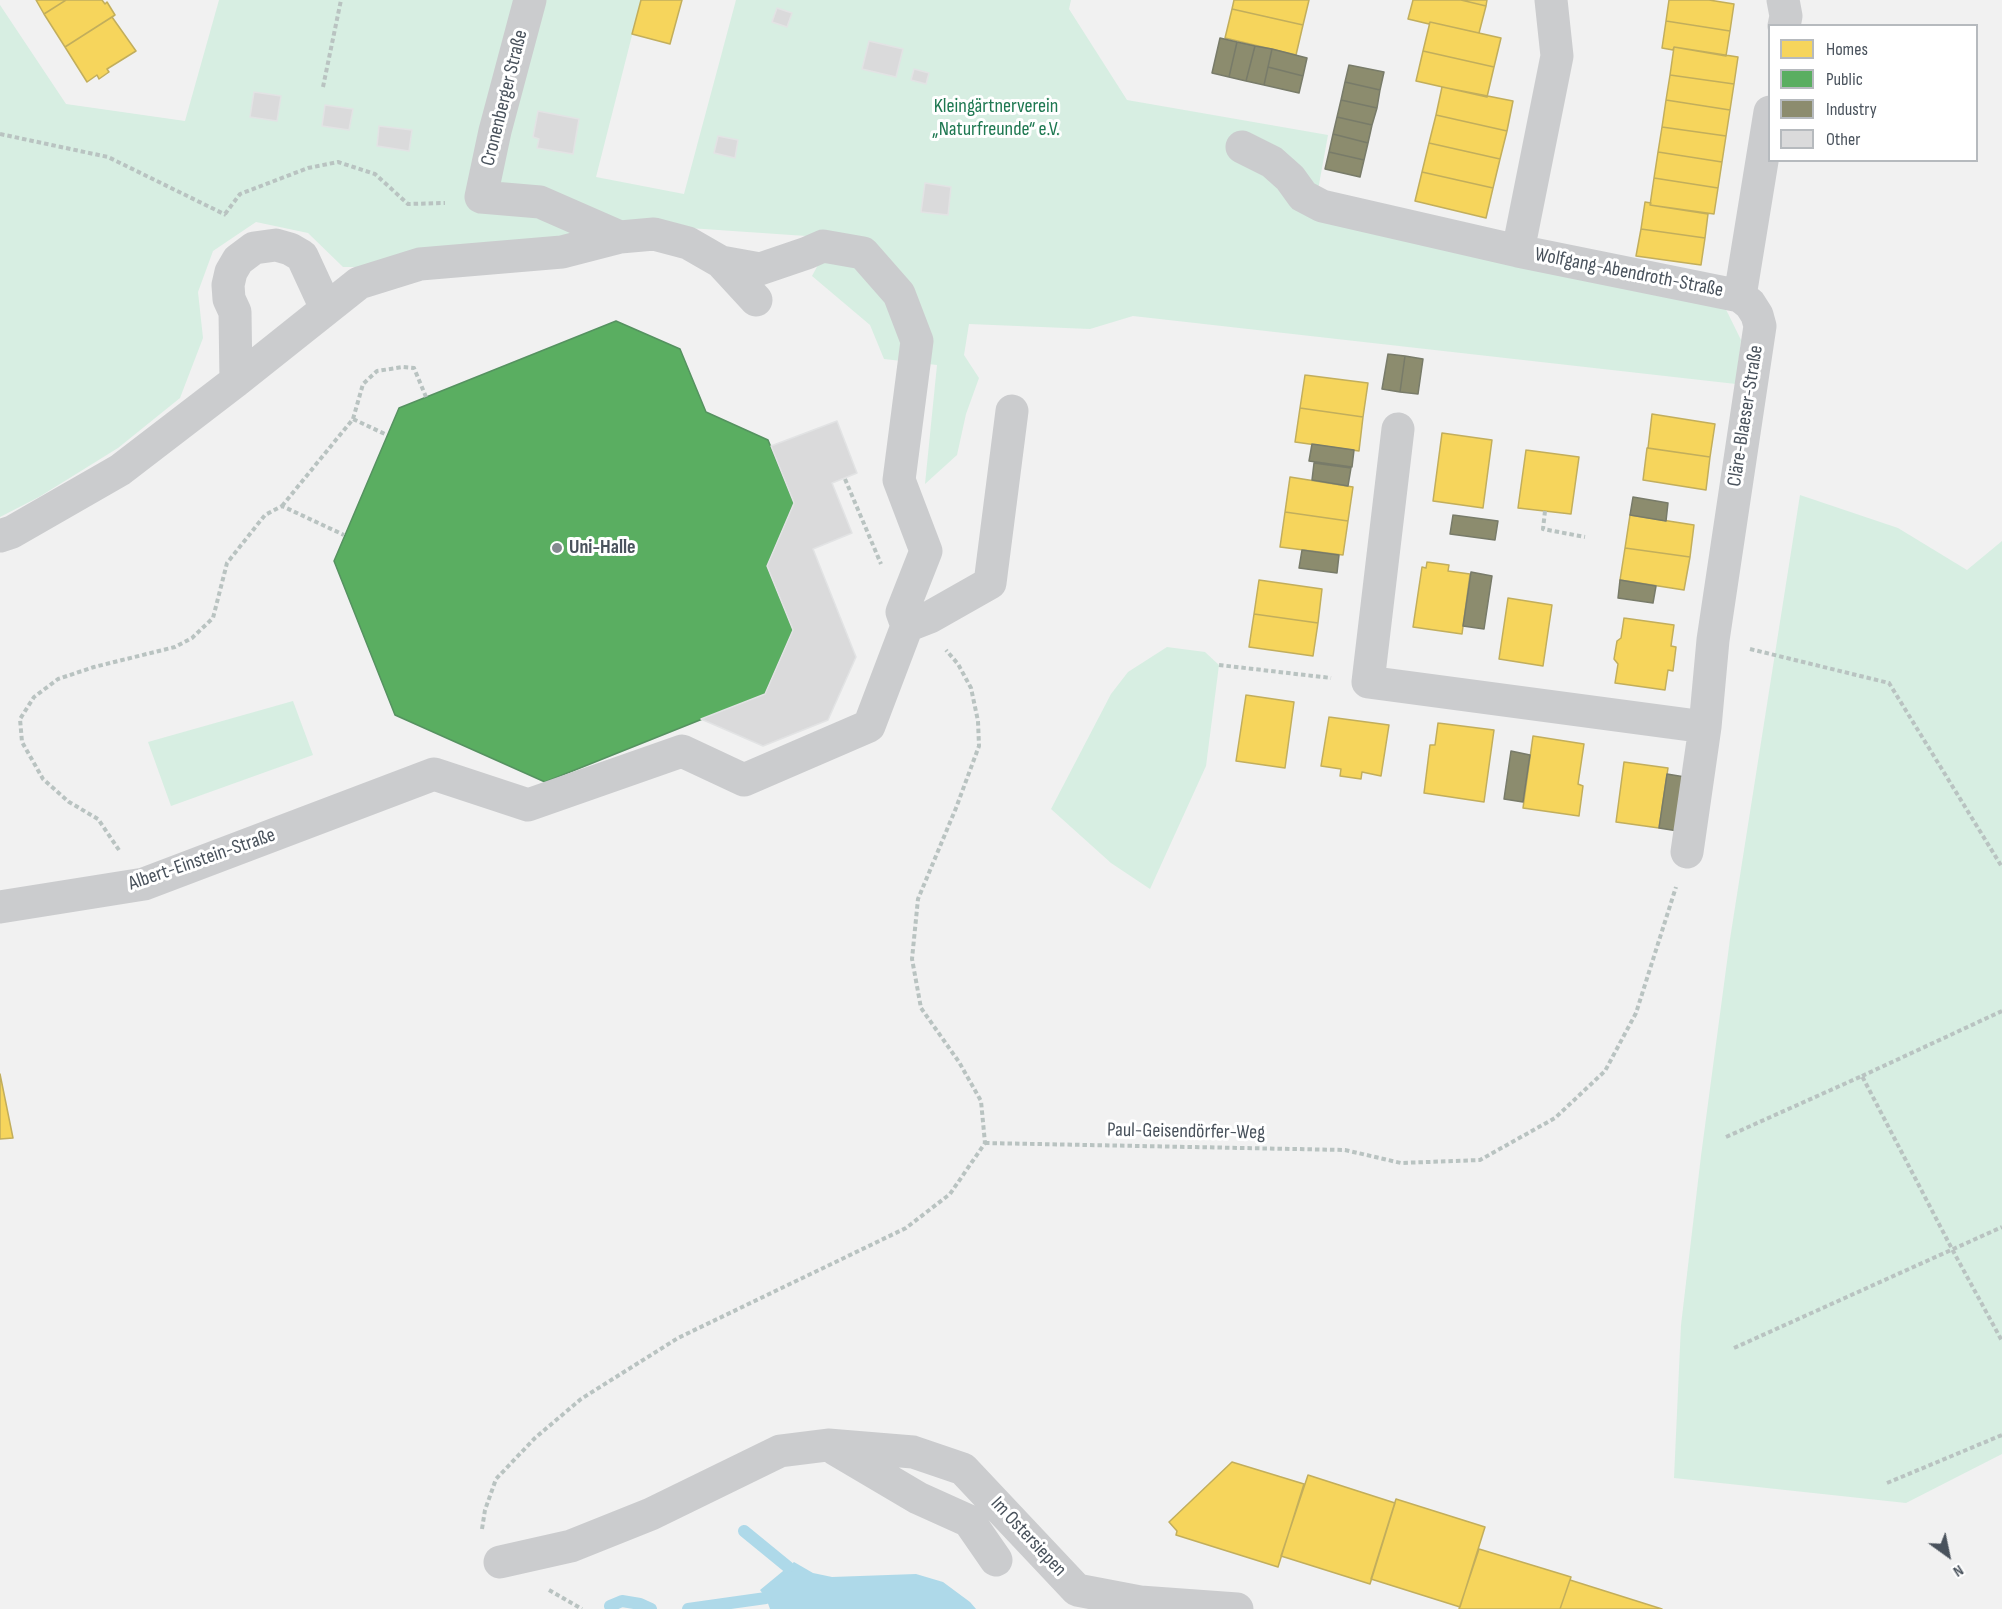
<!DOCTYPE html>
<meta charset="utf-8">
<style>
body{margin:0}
#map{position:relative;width:2002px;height:1609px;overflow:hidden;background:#f1f1f1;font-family:"Sofia Sans Condensed",sans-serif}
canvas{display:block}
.legend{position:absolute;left:1768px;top:24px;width:210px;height:138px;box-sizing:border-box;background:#fff;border:2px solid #b6babe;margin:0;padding:8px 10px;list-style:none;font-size:18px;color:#49525c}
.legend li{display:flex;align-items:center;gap:12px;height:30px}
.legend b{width:30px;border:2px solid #b6babe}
.north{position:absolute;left:1918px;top:1525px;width:60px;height:60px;-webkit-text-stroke:4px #fff;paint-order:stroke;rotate:147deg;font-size:16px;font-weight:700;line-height:24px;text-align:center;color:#49525c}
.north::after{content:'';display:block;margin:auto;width:21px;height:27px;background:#49525c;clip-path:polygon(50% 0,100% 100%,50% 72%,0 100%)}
</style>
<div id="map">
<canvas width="2002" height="1609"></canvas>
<ul class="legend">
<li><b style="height:16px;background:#f6d55c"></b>Homes</li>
<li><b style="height:16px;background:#5aae61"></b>Public</li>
<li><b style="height:16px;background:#8c8c6e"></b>Industry</li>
<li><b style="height:16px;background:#dadadb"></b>Other</li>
</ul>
<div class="north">N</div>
</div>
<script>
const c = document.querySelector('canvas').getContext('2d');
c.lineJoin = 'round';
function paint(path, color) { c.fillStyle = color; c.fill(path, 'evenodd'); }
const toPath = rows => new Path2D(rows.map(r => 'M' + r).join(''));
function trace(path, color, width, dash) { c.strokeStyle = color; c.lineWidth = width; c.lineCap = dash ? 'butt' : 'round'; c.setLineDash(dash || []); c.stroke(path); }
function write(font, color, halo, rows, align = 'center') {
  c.font = font + ' "Sofia Sans Condensed",sans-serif'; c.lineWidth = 6; c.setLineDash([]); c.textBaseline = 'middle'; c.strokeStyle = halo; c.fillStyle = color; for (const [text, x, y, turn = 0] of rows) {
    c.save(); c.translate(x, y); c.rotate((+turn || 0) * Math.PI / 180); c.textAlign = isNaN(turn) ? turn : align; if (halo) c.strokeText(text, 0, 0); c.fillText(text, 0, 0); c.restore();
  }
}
paint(toPath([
 [219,0,641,0,596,177,684,194,736,0,1071,0,1069,9,1127,100,1328,135,1318,190,1712,281,1741,340,1736,384,1133,316,1090,329,969,324,964,355,979,378,966,414,957,455,925,484,937,365,884,359,870,325,812,276,819,263,865,240,630,224,532,245,368,267,343,267,308,233,256,222,213,251,198,292,203,338,180,398,118,448,39,497,0,517,0,5,66,104,185,121],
 [1800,495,1898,528,1967,570,2002,541,2002,1454,1906,1503,1674,1478,1681,1325,1701,1156,1730,939],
 [1167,647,1205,652,1219,665,1206,766,1150,889,1111,863,1051,809,1111,694,1128,672],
 [293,701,313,755,171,806,148,742]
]), '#d7eee2');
paint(toPath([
 [794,1562,813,1573,832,1577,916,1574,943,1582,970,1602,976,1609,770,1609,766,1598,760,1590]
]), '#aed9e9');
const homes = toPath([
 [36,0,66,0,44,14,36,0],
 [66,0,102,0,105,4,107,2,115,15,65,47,44,14,66,0],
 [641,0,682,0,670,44,632,34,641,0],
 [1234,0,1309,0,1303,25,1232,9,1234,0],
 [1413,0,1461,0,1486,6,1479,33,1430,22,1429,24,1408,19,1413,0],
 [1461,0,1487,0,1486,6,1461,0],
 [1669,0,1709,0,1734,4,1730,31,1666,21,1669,0],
 [1232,9,1303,25,1296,55,1225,38,1232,9],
 [112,17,136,51,107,69,109,72,99,79,97,75,87,82,65,47,112,17],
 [1666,21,1730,31,1726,56,1674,47,1673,50,1662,48,1666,21],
 [1430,22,1501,38,1494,67,1423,51,1430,22],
 [1674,47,1738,57,1734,84,1670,75,1674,47],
 [1423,51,1494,67,1487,97,1416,81,1423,51],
 [1670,75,1734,84,1730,110,1666,100,1670,75],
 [1442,87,1513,101,1507,131,1436,115,1442,87],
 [1666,100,1730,110,1726,136,1662,127,1666,100],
 [1436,115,1507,131,1500,159,1429,143,1436,115],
 [1662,127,1726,136,1722,162,1658,152,1662,127],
 [1429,143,1500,159,1493,188,1422,172,1429,143],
 [1658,152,1722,162,1718,188,1654,178,1658,152],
 [1422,172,1493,188,1486,218,1415,201,1422,172],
 [1654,178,1718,188,1714,214,1650,205,1654,178],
 [1645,202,1651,203,1650,205,1708,214,1705,238,1641,229,1645,202],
 [1641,229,1705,238,1701,265,1636,256,1641,229],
 [1305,375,1368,383,1363,417,1300,408,1305,375],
 [1300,408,1363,417,1359,451,1295,442,1300,408],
 [1652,414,1715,424,1710,457,1648,448,1652,414],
 [1442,433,1492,440,1483,508,1433,501,1442,433],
 [1647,448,1710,457,1706,490,1643,480,1647,448],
 [1526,450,1579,457,1571,514,1518,508,1526,450],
 [1290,477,1353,487,1348,521,1285,512,1290,477],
 [1285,512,1348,521,1343,555,1280,547,1285,512],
 [1630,515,1694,525,1690,557,1625,548,1630,515],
 [1625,548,1690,557,1684,590,1620,580,1625,548],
 [1427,562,1449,565,1448,571,1470,574,1462,634,1413,627,1422,567,1426,568,1427,562],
 [1259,580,1322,589,1318,623,1254,614,1259,580],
 [1508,598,1552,605,1543,666,1499,659,1508,598],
 [1254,614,1318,623,1313,656,1249,647,1254,614],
 [1624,618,1674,625,1671,646,1676,647,1673,671,1668,670,1665,690,1615,683,1618,664,1614,659,1617,641,1621,638,1624,618],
 [1246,695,1294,702,1285,768,1236,761,1246,695],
 [1329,717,1389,725,1381,776,1362,772,1361,779,1340,776,1341,769,1321,766,1329,717],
 [1438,723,1494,730,1484,802,1424,793,1430,745,1435,745,1438,723],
 [1533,736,1584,744,1578,784,1583,786,1579,816,1523,808,1533,736],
 [1624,762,1668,768,1659,828,1616,822,1624,762],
 [0,1074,13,1138,0,1139,0,1074],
 [1232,1462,1304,1484,1278,1567,1176,1535,1177,1531,1169,1522,1232,1462],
 [1308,1475,1395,1503,1370,1584,1281,1556,1308,1475],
 [1396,1499,1485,1527,1460,1607,1371,1579,1396,1499],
 [1479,1549,1571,1577,1560,1609,1459,1609,1479,1549],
 [1570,1580,1662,1609,1560,1609,1570,1580]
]);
paint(homes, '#f6d55c');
trace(homes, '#c2ae5c', 1.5);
const public = toPath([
 [616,321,680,349,706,412,768,440,794,503,767,566,793,630,765,694,545,782,395,715,334,561,399,408,616,321]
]);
paint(public, '#5aae61');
trace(public, '#559260', 1.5);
const industry = toPath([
 [1220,38,1237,42,1229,77,1212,73,1220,38],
 [1237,42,1255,46,1246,81,1229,77,1237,42],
 [1255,46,1272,49,1264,85,1246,81,1255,46],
 [1272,49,1307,58,1303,76,1268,67,1272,49],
 [1349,65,1384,72,1380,90,1345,82,1349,65],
 [1268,67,1303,76,1299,93,1264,85,1268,67],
 [1345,82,1380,90,1377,108,1341,100,1345,82],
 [1341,100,1377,108,1372,125,1337,117,1341,100],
 [1337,117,1372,125,1368,143,1333,134,1337,117],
 [1333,134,1368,143,1364,160,1329,152,1333,134],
 [1329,152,1364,160,1360,177,1325,169,1329,152],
 [1388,354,1405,356,1400,392,1382,389,1388,354],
 [1405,356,1423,359,1418,394,1400,392,1405,356],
 [1312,444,1354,450,1352,467,1309,461,1312,444],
 [1314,463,1351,468,1348,486,1312,480,1314,463],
 [1633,497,1668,503,1666,521,1630,515,1633,497],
 [1453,515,1498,521,1495,540,1450,534,1453,515],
 [1302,550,1339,555,1337,573,1299,568,1302,550],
 [1471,572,1492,576,1484,629,1463,626,1471,572],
 [1620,580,1656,586,1653,603,1618,598,1620,580],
 [1511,751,1530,755,1523,802,1504,799,1511,751],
 [1667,774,1685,777,1678,831,1659,828,1667,774]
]);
paint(industry, '#8c8c6e');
trace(industry, '#787b69', 1.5);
trace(toPath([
 [744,1531,788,1567],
 [610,1606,622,1601,640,1604,651,1609],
 [688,1609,766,1598]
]), '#aed9e9', 12);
const building = toPath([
 [777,8,792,13,787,27,772,22,777,8],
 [869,41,903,49,896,77,862,69,869,41],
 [914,69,929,73,926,84,911,80,914,69],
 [254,92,281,96,277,121,250,117,254,92],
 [325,105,353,109,349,130,322,126,325,105],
 [538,111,579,119,573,154,537,148,539,139,533,137,538,111],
 [379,126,412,130,409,151,377,146,379,126],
 [718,136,738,140,735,158,714,153,718,136],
 [925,183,951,187,948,215,921,212,925,183],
 [837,421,857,473,832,483,852,533,813,549,856,657,828,720,763,746,701,719,765,694,793,630,767,566,794,503,771,446,837,421]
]);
paint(building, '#dadadb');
trace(building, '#e2e3e4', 1.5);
trace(toPath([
 [323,87,341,0],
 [0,134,108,157,226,215],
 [225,214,240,194,308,168,338,162,375,174,408,204,445,203],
 [353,419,363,384,377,371,403,367,414,368,426,397],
 [845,479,881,564],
 [282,506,353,419,387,435],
 [1545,511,1543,529,1585,537],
 [1750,649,1889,683,2002,867],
 [1219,665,1331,678],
 [119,850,98,819,69,802,43,779,22,742,20,719,34,697,58,679,94,667,175,647,192,638,213,618,227,563,265,515,282,506,344,535],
 [1862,1076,2002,1011],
 [1726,1137,1862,1076,1952,1249,2002,1341],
 [985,1143,1345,1150,1401,1163,1480,1160,1555,1118,1605,1071,1636,1013,1676,887],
 [1734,1348,2002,1227],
 [1887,1483,2002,1435],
 [482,1529,485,1510,496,1479,535,1438,581,1399,678,1338,906,1228,950,1194,985,1143,981,1101,959,1062,921,1008,912,959,918,899,956,808,979,746,978,721,971,688,958,664,946,650],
 [549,1590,582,1609]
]), '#b9c3c1', 4, [4.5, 3]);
trace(toPath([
 [530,0,495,131,481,197,540,202,620,237],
 [1783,0,1786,16,1784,26],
 [1242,147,1272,162,1290,178,1303,196,1322,206,1518,251,1740,296],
 [1518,251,1557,56,1551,0],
 [721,262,756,300],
 [1740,296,1770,112],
 [236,381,235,312,229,299,228,285,231,272,238,260,254,248,276,245,290,249,302,256,326,308],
 [1398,429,1368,682,1705,727],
 [0,536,12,532,120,470,236,381,359,283,420,264,562,252,620,237,654,234,688,243,721,262,760,269,807,253,823,246,863,253,899,294,917,341,899,480,926,551,902,612,907,626,869,726,744,780,682,751,528,805,434,774,144,884,0,907],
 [907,626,930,617,990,583,1012,411],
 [1687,852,1705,727,1713,640,1760,326,1757,315,1750,304,1740,296],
 [835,1449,918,1498,969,1521,996,1560],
 [500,1562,571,1546,651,1514,780,1451,828,1445,913,1452,963,1469,1077,1590,1140,1602,1237,1609]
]), '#cbccce', 33);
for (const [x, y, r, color] of [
 [557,548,6,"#848a90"]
]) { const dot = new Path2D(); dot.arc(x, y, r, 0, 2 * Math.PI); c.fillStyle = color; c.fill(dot); trace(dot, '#fff', 2); }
write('20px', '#49525c', '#fff', [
 ["Cronenberger Straße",505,98,-76],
 ["Wolfgang-Abendroth-Straße",1629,273,11],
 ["Cläre-Blaeser-Straße",1746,416,-81],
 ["Albert-Einstein-Straße",202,860,-19],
 ["Paul-Geisendörfer-Weg",1186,1132,1],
 ["Im Ostersiepen",1028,1537,47]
]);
write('20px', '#1e7851', '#fff', [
 ["Kleingärtnerverein",996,107],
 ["„Naturfreunde“ e.V.",996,130]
]);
write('bold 20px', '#49525c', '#fff', [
 ["Uni-Halle",569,548]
], 'left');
</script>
